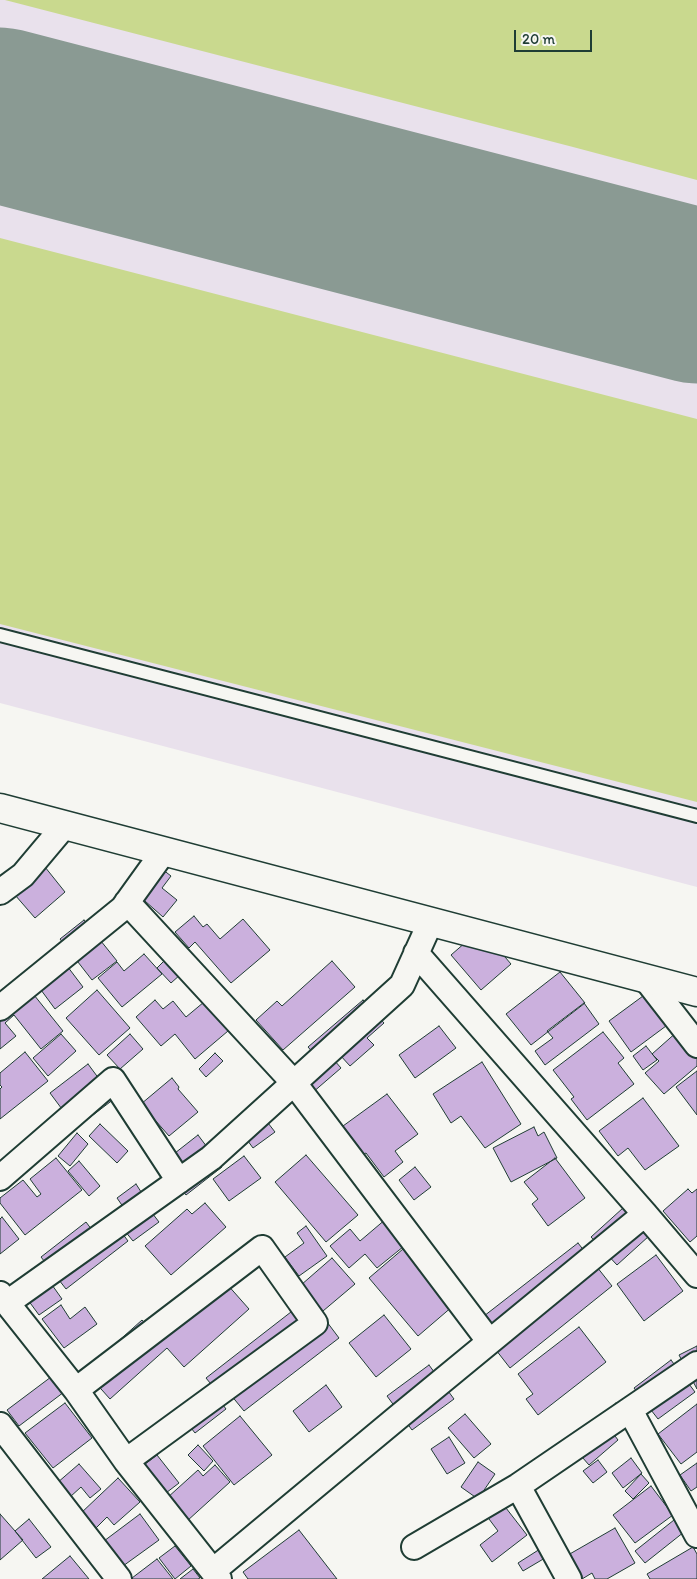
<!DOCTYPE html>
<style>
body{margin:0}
#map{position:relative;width:697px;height:1579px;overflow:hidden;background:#f6f6f2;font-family:Itim,sans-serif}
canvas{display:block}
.scale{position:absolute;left:514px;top:30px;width:78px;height:22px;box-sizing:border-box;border:2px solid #1f3d34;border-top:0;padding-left:6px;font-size:15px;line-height:18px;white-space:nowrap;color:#1f3d34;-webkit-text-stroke:4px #f6f6f2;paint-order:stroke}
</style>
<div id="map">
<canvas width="697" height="1579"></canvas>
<div class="scale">20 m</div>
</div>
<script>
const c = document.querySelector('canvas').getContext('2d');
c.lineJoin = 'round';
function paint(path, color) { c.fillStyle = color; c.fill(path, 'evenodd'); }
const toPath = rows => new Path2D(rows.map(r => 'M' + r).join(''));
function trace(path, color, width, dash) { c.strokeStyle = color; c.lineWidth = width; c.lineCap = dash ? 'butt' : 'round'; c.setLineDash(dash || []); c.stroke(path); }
paint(toPath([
 [0,0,697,0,697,887,0,703]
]), '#e9e1ec');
paint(toPath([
 [5,0,697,0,697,180,573,147],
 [0,238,697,419,697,802,0,624]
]), '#c9d98e');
trace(toPath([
 [0,115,697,296]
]), '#8a9a93', 175);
const building = toPath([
 [33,852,65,892,35,918,2,880,33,852],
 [158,866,171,876,162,888,177,900,163,917,136,893,158,866],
 [194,916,203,927,207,924,220,939,243,919,270,950,231,983,195,942,189,948,175,932,194,916],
 [84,920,117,961,92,980,60,939,84,920],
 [481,929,511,964,481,990,451,955,481,929],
 [58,954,83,987,55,1009,30,975,58,954],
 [144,954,162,974,122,1007,98,978,117,962,124,971,144,954],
 [167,958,181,974,171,983,157,968,167,958],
 [332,961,355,987,283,1050,256,1020,277,1001,282,1006,332,961],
 [560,972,585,1003,531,1045,506,1014,560,972],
 [30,990,63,1031,41,1049,14,1015,5,1023,16,1036,0,1049,0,1013,30,990],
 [97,990,130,1028,99,1055,66,1018,97,990],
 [643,996,666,1026,631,1052,609,1021,643,996],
 [155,1000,163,1009,173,1001,186,1017,204,1002,228,1031,195,1059,175,1034,161,1046,136,1017,155,1000],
 [363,1000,384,1023,367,1038,374,1045,350,1066,340,1055,334,1060,341,1068,312,1093,294,1073,315,1055,308,1047,363,1000],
 [584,1003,599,1024,545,1065,535,1051,553,1038,547,1031,584,1003],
 [439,1026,456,1048,415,1078,399,1055,439,1026],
 [678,1031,697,1054,697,1066,664,1094,645,1073,659,1061,652,1054,678,1031],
 [603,1032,624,1058,618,1063,634,1084,587,1120,571,1099,574,1097,553,1070,603,1032],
 [61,1034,76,1051,48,1076,33,1058,61,1034],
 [130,1034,143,1049,120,1069,107,1055,130,1034],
 [646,1046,657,1060,643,1070,633,1056,646,1046],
 [25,1052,48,1081,0,1119,0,1089,2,1087,0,1085,0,1073,25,1052],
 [215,1053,223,1061,206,1077,199,1069,215,1053],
 [482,1062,521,1124,485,1148,461,1116,451,1123,433,1094,482,1062],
 [88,1064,114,1099,76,1128,50,1093,88,1064],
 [697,1071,697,1115,676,1087,697,1071],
 [172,1078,179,1087,178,1089,198,1112,169,1136,141,1104,172,1078],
 [387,1094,418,1134,395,1151,403,1162,384,1177,366,1153,364,1154,343,1126,387,1094],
 [643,1098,679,1146,645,1170,628,1148,618,1156,599,1131,643,1098],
 [258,1110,275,1132,253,1148,237,1126,258,1110],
 [100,1124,128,1151,117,1163,89,1136,100,1124],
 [534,1127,538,1136,544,1132,557,1158,511,1182,493,1148,534,1127],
 [77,1133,88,1144,70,1166,58,1156,77,1133],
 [198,1135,222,1167,186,1195,161,1164,198,1135],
 [306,1155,358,1215,326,1242,275,1182,306,1155],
 [244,1156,261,1178,229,1201,213,1179,244,1156],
 [56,1158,82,1190,25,1235,0,1203,0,1198,23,1180,37,1197,41,1194,30,1179,56,1158],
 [555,1158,585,1198,548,1226,532,1204,538,1199,524,1182,555,1158],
 [79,1161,100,1186,89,1196,68,1171,79,1161],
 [415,1167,431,1187,414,1200,399,1180,415,1167],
 [136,1184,145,1198,126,1211,117,1198,136,1184],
 [688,1189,692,1193,697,1189,697,1236,690,1242,663,1211,688,1189],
 [205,1203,226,1227,171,1275,145,1246,187,1209,192,1214,205,1203],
 [146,1205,159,1222,133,1241,120,1225,146,1205],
 [623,1208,649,1236,617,1265,591,1237,623,1208],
 [393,1213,414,1238,377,1268,365,1254,349,1268,330,1246,350,1229,360,1241,393,1213],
 [2,1217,19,1239,0,1254,0,1219,2,1217],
 [113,1221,128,1241,66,1289,41,1257,86,1222,95,1234,113,1221],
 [306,1226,327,1256,299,1276,285,1257,304,1243,297,1233,306,1226],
 [578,1243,612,1286,510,1368,475,1323,578,1243],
 [403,1249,416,1265,429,1254,460,1300,418,1336,369,1278,403,1249],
 [656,1255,683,1291,644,1321,617,1284,656,1255],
 [332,1258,355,1284,323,1311,301,1285,332,1258],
 [40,1268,62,1299,39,1315,17,1285,40,1268],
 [218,1274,249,1309,184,1367,167,1348,110,1399,85,1371,142,1320,153,1332,218,1274],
 [309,1298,339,1338,244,1411,226,1389,219,1394,206,1378,309,1298],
 [61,1305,70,1319,85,1307,97,1324,64,1348,42,1319,61,1305],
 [384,1315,411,1349,376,1377,349,1343,384,1315],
 [579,1327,606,1362,538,1415,526,1399,533,1394,518,1374,579,1327],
 [697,1346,697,1389,679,1355,697,1346],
 [671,1360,695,1392,658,1419,634,1388,671,1360],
 [429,1365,454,1399,412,1430,387,1396,429,1365],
 [51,1377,64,1392,19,1426,7,1410,51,1377],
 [326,1385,342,1407,309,1432,293,1411,326,1385],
 [209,1386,226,1409,195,1433,177,1410,209,1386],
 [65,1403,92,1438,53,1468,25,1433,65,1403],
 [616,1403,629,1418,612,1432,618,1440,589,1465,569,1442,616,1403],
 [697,1404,697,1452,681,1464,658,1434,697,1404],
 [465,1414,491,1444,474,1458,448,1428,465,1414],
 [240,1416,272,1455,234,1485,203,1446,240,1416],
 [449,1437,465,1463,447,1474,431,1449,449,1437],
 [198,1445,213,1461,204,1471,188,1455,198,1445],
 [157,1455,179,1483,162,1496,140,1468,157,1455],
 [631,1458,642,1473,623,1488,612,1473,631,1458],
 [598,1460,607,1472,593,1483,583,1471,598,1460],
 [478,1462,495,1474,478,1499,461,1487,478,1462],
 [697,1463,697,1487,691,1491,680,1475,697,1463],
 [79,1464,101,1489,90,1498,81,1487,70,1497,57,1483,79,1464],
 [215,1465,230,1482,187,1521,167,1498,198,1470,203,1476,215,1465],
 [641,1474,649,1483,633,1499,625,1491,641,1474],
 [118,1478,140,1502,114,1525,107,1517,95,1529,80,1514,118,1478],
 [651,1486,673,1515,635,1543,613,1515,651,1486],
 [499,1499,527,1535,492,1562,480,1545,498,1531,483,1511,499,1499],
 [0,1514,23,1540,0,1560,0,1514],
 [140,1514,159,1540,123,1566,104,1541,140,1514],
 [29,1519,51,1547,36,1558,15,1531,29,1519],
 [674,1520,684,1532,645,1563,635,1551,674,1520],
 [615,1528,635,1563,607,1579,595,1579,592,1573,582,1579,568,1555,615,1528],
 [299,1530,337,1579,248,1579,243,1572,299,1530],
 [175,1546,191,1566,175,1579,159,1558,175,1546],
 [693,1547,697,1554,697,1579,650,1579,647,1574,693,1547],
 [540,1549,545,1558,523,1571,518,1563,540,1549],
 [70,1556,89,1579,42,1579,70,1556],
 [157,1559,173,1579,133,1579,132,1578,157,1559],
 [193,1569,200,1578,198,1579,180,1579,193,1569]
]);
paint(building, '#cbb0dd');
trace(building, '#1f3d34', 1);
const service = toPath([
 [0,635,697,816]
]);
const minor = toPath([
 [0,892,23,875,65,825],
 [127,902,294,1083,489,1341],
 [416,953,645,1214,697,1275],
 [645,978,697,1045],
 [0,1008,123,908,164,851],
 [0,1178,113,1080,179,1181],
 [0,1294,7,1303,211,1158,402,985,431,921],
 [7,1303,76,1390,126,1461,219,1579],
 [76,1390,262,1248,315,1323,126,1461],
 [630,1410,697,1535],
 [0,1425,119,1579],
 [518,1486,569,1579],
 [414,1547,518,1486,697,1364],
 [213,1571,397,1418,645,1214]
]);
const secondary = toPath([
 [0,808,697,992]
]);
trace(service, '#1f3d34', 16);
trace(minor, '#1f3d34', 28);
trace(secondary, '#1f3d34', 31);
trace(service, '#f6f6f2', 12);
trace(minor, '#f6f6f2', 24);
trace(secondary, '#f6f6f2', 28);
</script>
